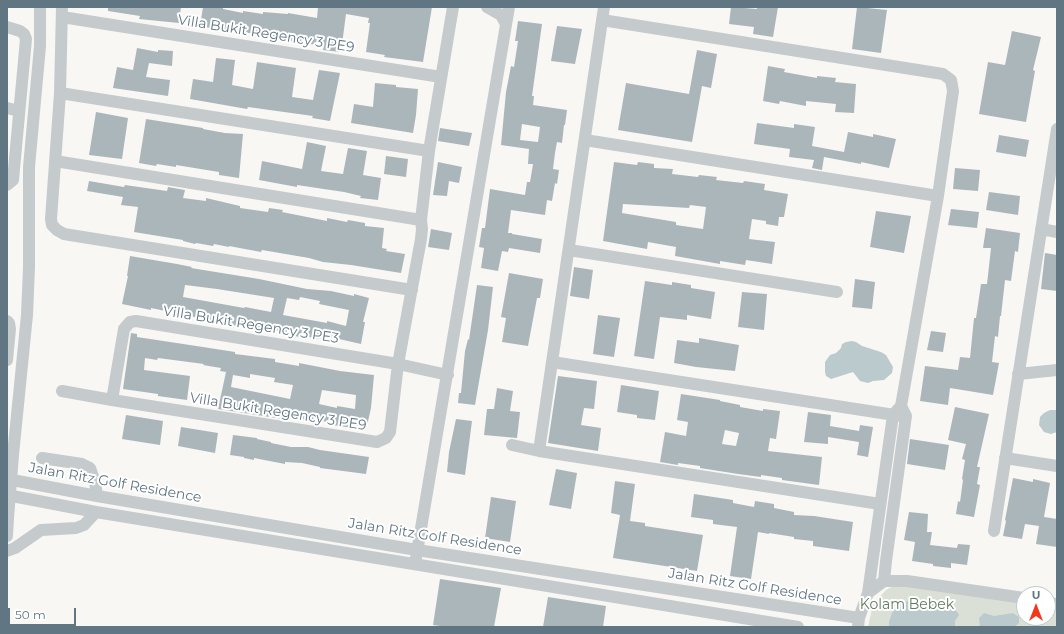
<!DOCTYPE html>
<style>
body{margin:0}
#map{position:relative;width:1064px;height:634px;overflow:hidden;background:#f8f7f4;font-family:Montserrat,sans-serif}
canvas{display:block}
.frame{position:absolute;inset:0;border:8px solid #607682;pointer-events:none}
.north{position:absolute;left:1016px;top:586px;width:40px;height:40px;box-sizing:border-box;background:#fff;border:1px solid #bfc8cd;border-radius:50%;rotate:0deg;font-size:11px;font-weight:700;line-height:16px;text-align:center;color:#607682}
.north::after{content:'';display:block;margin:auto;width:14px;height:18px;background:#f33719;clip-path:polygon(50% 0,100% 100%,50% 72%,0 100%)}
.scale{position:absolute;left:8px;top:608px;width:68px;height:18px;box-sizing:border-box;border:2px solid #607682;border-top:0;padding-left:5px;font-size:12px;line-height:14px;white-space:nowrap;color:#607682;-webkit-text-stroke:3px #fff;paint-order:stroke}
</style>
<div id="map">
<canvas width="1064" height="634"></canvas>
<div class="frame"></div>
<div class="north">U</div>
<div class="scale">50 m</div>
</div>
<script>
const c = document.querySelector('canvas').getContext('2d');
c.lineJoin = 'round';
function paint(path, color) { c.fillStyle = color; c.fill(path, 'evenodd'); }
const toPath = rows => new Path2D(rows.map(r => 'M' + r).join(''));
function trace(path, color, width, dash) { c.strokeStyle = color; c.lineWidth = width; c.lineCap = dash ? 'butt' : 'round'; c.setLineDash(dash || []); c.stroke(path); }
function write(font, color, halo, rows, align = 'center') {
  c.font = font + ' Montserrat,sans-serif'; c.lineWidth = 4; c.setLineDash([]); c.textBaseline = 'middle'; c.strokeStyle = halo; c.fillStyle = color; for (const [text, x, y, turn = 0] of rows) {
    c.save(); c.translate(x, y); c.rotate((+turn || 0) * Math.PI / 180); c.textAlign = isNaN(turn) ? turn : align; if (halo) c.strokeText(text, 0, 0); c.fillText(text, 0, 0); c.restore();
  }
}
paint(toPath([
 [901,582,1024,601,1024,618,1048,618,1048,605,1056,609,1057,611,1057,627,868,627,873,604,886,590]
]), '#dae0d5');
paint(toPath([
 [852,341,856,342,862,346,881,352,886,355,893,367,892,373,884,380,873,381,868,383,860,381,853,372,831,379,826,376,825,372,825,362,830,355,836,353,841,348,842,344,846,342],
 [1050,410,1057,410,1057,432,1051,434,1044,432,1039,425,1040,417,1044,413],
 [914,599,928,601,955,609,959,615,955,621,955,627,889,627,889,622,892,613,899,604],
 [984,613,994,616,1013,613,1019,617,1019,623,1014,627,980,627,979,618]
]), '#bbcacd');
paint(toPath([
 [108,7,181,7,179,23,139,19,140,16,108,11],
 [203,7,223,7,223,9,243,13,243,11,263,14,263,12,288,14,288,13,317,18,318,7,432,7,423,62,384,57,385,55,366,52,370,23,368,23,369,18,346,14,341,52,323,50,324,46,260,37,261,34,237,32,237,33,200,26],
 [731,7,757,9,757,7,778,7,773,37,753,34,754,27,729,24],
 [857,7,887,10,881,53,852,49],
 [518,21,542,24,532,96,534,96,533,105,567,110,565,125,564,125,562,143,557,142,555,153,553,169,559,170,557,184,555,183,552,201,547,200,545,215,511,210,508,233,512,233,512,234,542,239,540,253,509,248,508,252,502,251,498,271,481,268,484,248,479,247,482,228,485,228,490,189,525,195,527,182,530,182,533,164,528,164,529,149,501,145,506,92,511,66,514,67,518,41,515,41],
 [522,124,540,127,538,142,520,140],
 [557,26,582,29,575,64,551,61],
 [1012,31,1041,37,1033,70,1035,71,1026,122,979,114,988,62,1005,65],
 [137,48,158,52,158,50,173,51,172,66,149,63,146,77,170,80,168,96,113,88,117,67,133,70],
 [697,50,717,54,711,88,702,86,692,142,618,130,626,83,689,94],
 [216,58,235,60,232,85,253,89,257,62,296,68,292,97,313,100,319,70,340,73,330,121,312,118,313,116,248,107,247,109,190,99,193,79,213,82],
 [768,66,785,69,784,72,817,78,817,76,836,78,835,82,856,84,854,113,835,112,836,104,806,101,806,106,780,101,779,104,763,101],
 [375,83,396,85,396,87,418,89,416,115,413,133,351,123,354,104,373,107],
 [96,112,128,118,122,159,89,155],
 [146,119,203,128,203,129,225,133,243,134,239,178,219,175,219,172,176,165,176,167,157,164,156,166,139,163],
 [757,123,794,128,794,124,815,127,812,146,844,152,848,132,873,137,873,134,896,139,889,168,861,162,861,164,824,157,822,170,812,168,814,160,789,157,790,149,754,144],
 [440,128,472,133,469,146,438,141],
 [999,135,1029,140,1026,157,996,152],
 [307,142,326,146,321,171,343,174,348,148,367,151,363,175,381,178,378,200,360,198,361,196,344,192,297,185,297,187,259,180,262,161,302,169],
 [386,156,408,159,406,177,384,174],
 [438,162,462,167,459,183,449,181,447,196,433,195],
 [614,162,637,165,638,162,654,164,654,168,673,169,672,174,698,177,699,175,717,177,716,180,743,183,744,181,765,184,764,190,788,194,784,217,779,217,778,226,766,224,766,221,752,219,749,239,775,242,772,264,746,260,745,265,720,261,720,264,675,256,676,247,648,242,647,249,603,241],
 [623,204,689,208,690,205,706,207,703,229,676,225,676,222,622,213],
 [955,168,980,170,978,191,953,189],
 [89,181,124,187,125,185,167,191,168,187,185,190,183,198,206,201,206,198,240,206,240,208,268,212,269,208,283,210,282,212,327,221,327,218,347,222,348,220,365,223,365,226,384,228,382,248,387,249,386,251,405,254,401,273,351,265,323,262,309,258,262,250,261,252,229,246,229,247,214,244,213,246,196,243,195,244,183,241,183,240,134,232,138,207,121,205,123,197,87,191],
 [989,192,1020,196,1018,215,986,210],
 [951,209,979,212,977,228,948,225],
 [876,211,911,216,904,253,870,247],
 [986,228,1020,233,1018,252,1015,251,1011,281,1005,280,1001,316,1000,316,998,337,995,336,992,362,999,363,993,395,950,388,948,405,920,401,925,366,958,370,960,357,970,358,974,318,976,318,981,284,987,284,991,248,983,248],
 [431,229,452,233,449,250,428,247],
 [1045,253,1057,255,1057,291,1041,289],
 [130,256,177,264,192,267,191,268,259,279,307,289,331,291,354,296,354,294,369,298,363,322,365,322,361,344,339,339,338,342,319,338,319,339,300,335,300,337,283,334,284,332,238,324,238,326,151,308,151,310,122,304,128,276,127,276],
 [185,285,217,289,274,298,271,312,245,307,244,308,183,297],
 [300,297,320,301,319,304,349,310,346,326,327,321,327,323,283,315,287,298,299,300],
 [574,267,593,270,589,299,570,296],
 [509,273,543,279,540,298,537,298,528,346,502,342,506,318,501,317],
 [855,279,875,282,872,309,852,307],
 [645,281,672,285,672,282,691,285,691,288,715,292,711,319,687,315,687,320,660,317,654,359,634,356],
 [477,285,493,287,488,330,475,405,458,403,459,393,461,393,465,351,468,339,469,340],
 [742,292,767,294,764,330,738,327],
 [598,315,620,318,614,357,593,354],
 [931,331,946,333,943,352,927,350],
 [131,333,137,334,137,337,203,347,235,352,235,354,275,359,275,362,299,366,299,363,340,371,374,375,371,408,366,430,333,425,334,424,315,419,315,422,284,415,283,419,218,409,226,372,220,371,221,368,203,365,204,364,158,358,157,360,145,358,144,370,190,376,187,400,158,396,158,394,123,389],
 [250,374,275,378,274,382,293,385,290,399,231,387,233,375,250,378],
 [322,390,356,395,355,409,337,406,337,408,319,404],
 [699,338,739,345,735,371,696,367,674,363,677,340,699,343],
 [558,376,597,381,594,409,584,408,581,425,601,428,598,451,548,443],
 [621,385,659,391,655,420,637,418,637,415,617,412],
 [497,388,513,391,510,411,520,412,517,438,484,435,487,409,494,409],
 [681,394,720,400,720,401,740,405,740,407,763,411,763,409,780,411,776,439,770,438,768,451,822,457,819,485,782,480,782,478,761,475,761,477,738,474,700,468,700,466,678,463,678,465,660,462,665,432,686,436,688,422,677,420],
 [725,430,739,433,736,446,722,444],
 [955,407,989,414,977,467,980,467,977,484,980,485,974,517,956,514,958,501,960,502,963,480,962,479,965,460,962,459,966,444,948,440],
 [808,412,831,415,830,426,859,431,860,425,873,427,868,457,857,455,859,442,828,437,828,444,804,442],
 [126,415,163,421,160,445,122,439],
 [456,419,472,421,465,475,447,472,449,452],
 [181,427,218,433,215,453,178,446],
 [233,435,257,438,257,439,271,442,271,443,291,447,308,447,320,450,369,457,366,474,320,468,320,467,302,463,285,462,285,464,254,458,254,460,244,458,244,457,230,455],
 [910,439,949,445,945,470,907,464],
 [556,469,577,473,571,509,549,505],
 [1013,478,1033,482,1033,479,1050,483,1044,517,1057,519,1057,547,1036,544,1039,526,1025,524,1022,539,1003,536,1006,521,1005,520],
 [615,481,635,484,630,521,645,523,645,526,703,535,697,571,613,558,620,515,611,513],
 [694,494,733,500,733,503,754,507,755,501,774,504,774,508,794,512,794,515,814,516,853,522,849,551,813,546,813,541,794,539,794,537,769,533,769,534,758,532,751,579,730,576,737,527,713,524,713,520,691,517],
 [491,497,516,501,510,542,485,538],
 [909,512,928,514,927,532,932,532,930,545,957,548,958,544,970,545,967,565,951,563,951,568,933,566,933,564,912,561,915,542,904,540],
 [440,579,501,588,494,627,447,627,433,625],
 [548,597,606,606,603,627,543,627]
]), '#abb6ba');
trace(toPath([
 [62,7,60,93,51,219,52,225,57,230,64,234,412,290],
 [487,7,501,15,506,24],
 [62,17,441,77],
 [602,20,943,74,951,80,953,91,938,196,901,406],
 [7,27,20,31,24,34,26,39,13,180,7,185],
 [60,93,429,151],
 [7,108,19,111],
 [585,140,938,196],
 [55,161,421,220],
 [1041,229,1057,232],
 [569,250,837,292],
 [7,321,9,323,10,329,7,360],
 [552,362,901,416],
 [1018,374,1057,370],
 [62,391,112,400,377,442,386,438,390,432,398,364,421,239,422,229,421,220,429,151,453,7],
 [112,400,124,329,130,322,136,321,398,364,448,375],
 [512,445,539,451,880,504],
 [539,451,604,7],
 [13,455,27,315,29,267,29,167,40,46,40,7],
 [42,458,82,464,90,468,95,482,97,496],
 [1005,458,1057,466],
 [7,479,97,496,417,550,859,618],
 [7,495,96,512,798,627],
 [994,531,1057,129],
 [7,536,8,518],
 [7,551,15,548,41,530,76,528,84,525,96,512],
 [416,558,509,7],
 [868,593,893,415,901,406,906,416,886,561,884,581],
 [1048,602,1057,605],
 [858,627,859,618,868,593,884,581,907,581,1024,598]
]), '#c5cacd', 12);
trace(toPath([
 [8,518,13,455]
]), '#c5cacd', 12);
write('14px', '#607682', '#fff', [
 ["Villa Bukit Regency 3 PE9",266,34,9],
 ["Villa Bukit Regency 3 PE3",251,325,9],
 ["Villa Bukit Regency 3 PE9",278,412,9],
 ["Jalan Ritz Golf Residence",115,483,10],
 ["Jalan Ritz Golf Residence",435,537,9],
 ["Jalan Ritz Golf Residence",755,587,9]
]);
write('14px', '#667a5f', '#fff', [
 ["Kolam Bebek",907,605]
]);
</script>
